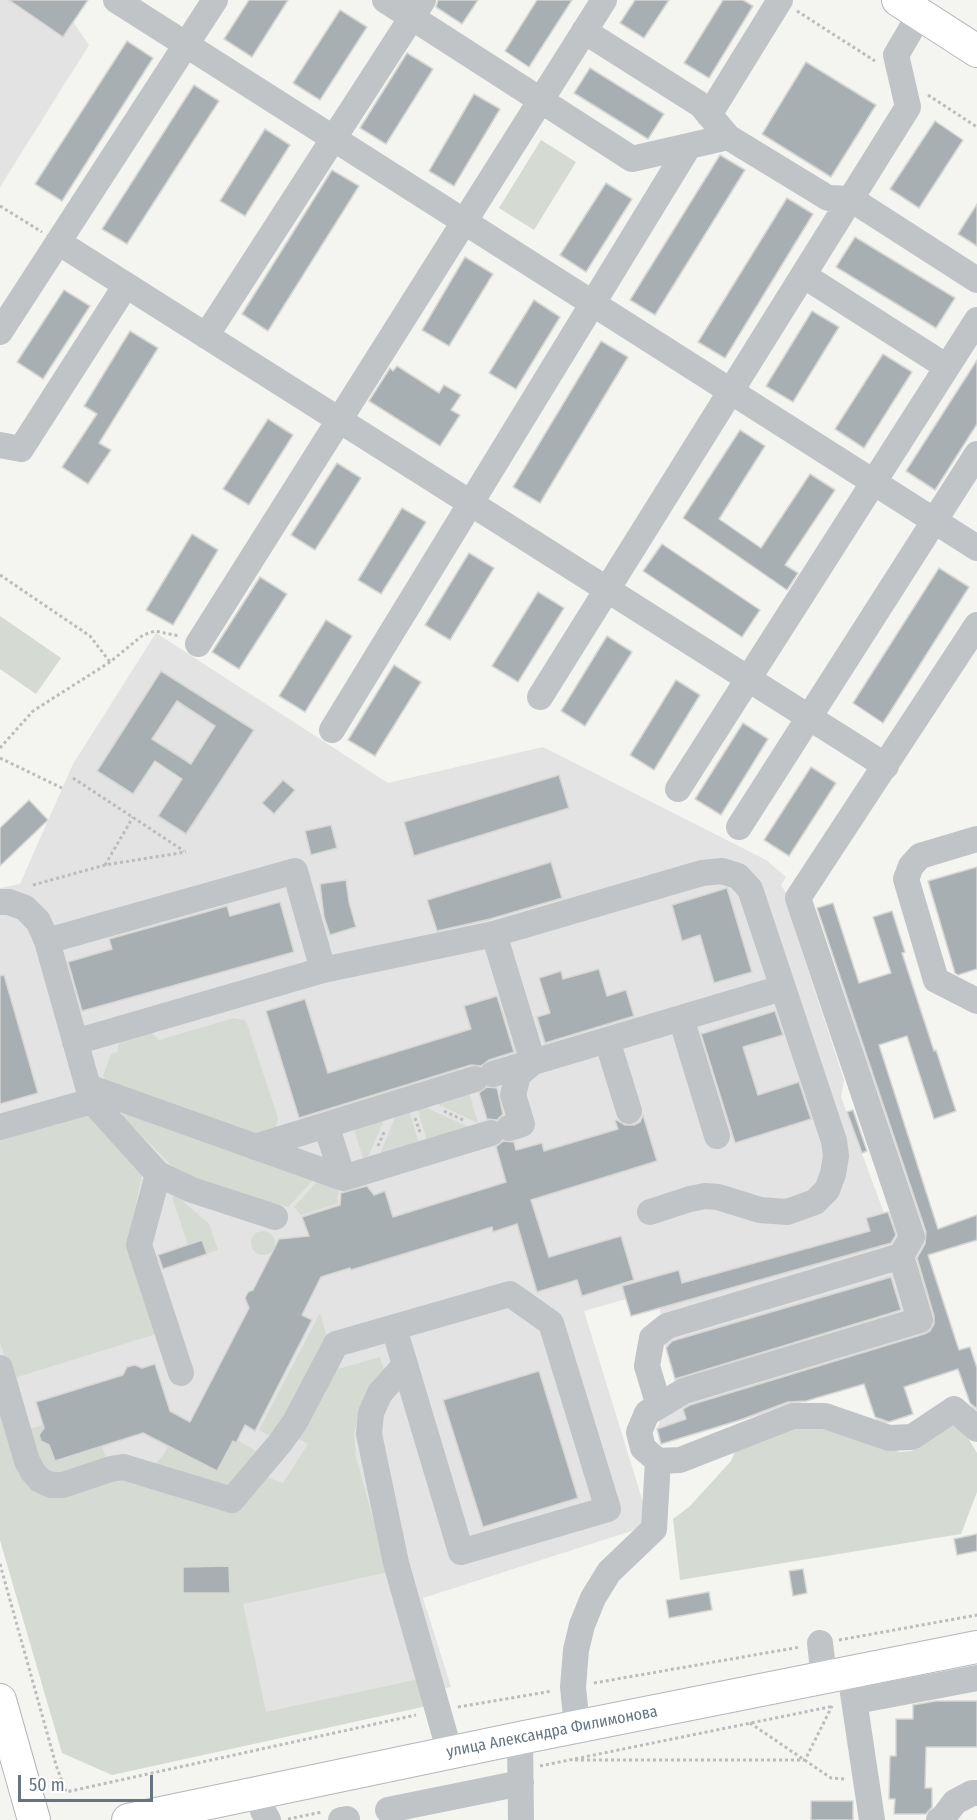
<!DOCTYPE html>
<meta charset="utf-8">
<style>
body{margin:0}
#map{position:relative;width:977px;height:1820px;overflow:hidden;background:#f4f4f1;font-family:"Fira Sans Condensed",sans-serif}
canvas{display:block}
.scale{position:absolute;left:18px;top:1775px;width:135px;height:27px;box-sizing:border-box;border:3px solid #657480;border-top:0;padding-left:8px;font-size:18px;line-height:21px;white-space:nowrap;color:#657480;-webkit-text-stroke:4px #fff;paint-order:stroke}
</style>
<div id="map">
<canvas width="977" height="1820"></canvas>
<div class="scale">50 m</div>
</div>
<script>
const c = document.querySelector('canvas').getContext('2d');
c.lineJoin = 'round';
function paint(path, color) { c.fillStyle = color; c.fill(path, 'evenodd'); }
const toPath = rows => new Path2D(rows.map(r => 'M' + r).join(''));
function trace(path, color, width, dash) { c.strokeStyle = color; c.lineWidth = width; c.lineCap = dash ? 'butt' : 'round'; c.setLineDash(dash || []); c.stroke(path); }
function write(font, color, halo, rows, align = 'center') {
  c.font = font + ' "Fira Sans Condensed",sans-serif'; c.lineWidth = 6; c.setLineDash([]); c.textBaseline = 'middle'; c.strokeStyle = halo; c.fillStyle = color; for (const [text, x, y, turn = 0] of rows) {
    c.save(); c.translate(x, y); c.rotate((+turn || 0) * Math.PI / 180); c.textAlign = isNaN(turn) ? turn : align; if (halo) c.strokeText(text, 0, 0); c.fillText(text, 0, 0); c.restore();
  }
}
paint(toPath([
 [0,0,9,0,63,37,73,22,89,45,0,187],
 [156,633,388,783,543,747,766,860,786,877,781,885,796,908,796,933,844,1080,841,1097,884,1213,912,1204,817,908,833,903,945,1250,928,1256,959,1350,970,1347,977,1368,977,1420,957,1369,905,1386,913,1414,878,1426,868,1394,878,1380,661,1444,657,1429,675,1378,664,1343,660,1309,631,1316,626,1299,584,1311,650,1525,423,1598,451,1687,110,1756,54,1725,0,1540,0,888,20,884,73,764]
]), '#e2e3e2');
paint(toPath([
 [541,140,576,162,534,230,499,208],
 [0,616,61,658,36,694,0,669],
 [234,1018,244,1020,247,1024,278,1118,275,1130,265,1136,108,1085,103,1076,111,1054,117,1052,119,1043,145,1030,152,1033,159,1040],
 [468,1089,478,1123,429,1100],
 [416,1104,418,1104,480,1132,429,1147],
 [408,1107,421,1150,376,1164,398,1110],
 [124,1109,316,1177,288,1207,185,1179,122,1116],
 [86,1111,143,1170,127,1246,156,1334,11,1379,0,1342,0,1137],
 [387,1113,365,1164,352,1124],
 [320,1178,339,1191,337,1198,339,1203,301,1215,294,1207],
 [177,1196,209,1224,218,1250,207,1254,202,1241,188,1245,172,1197],
 '251 1243a12 12 0 1 1 24 0a12 12 0 1 1-24 0Z',
 [320,1313,328,1340,280,1430,268,1435,259,1430],
 [380,1357,385,1374,360,1411,354,1434,356,1458,388,1572,243,1604,266,1712,419,1679,427,1706,112,1775,62,1753,0,1540,0,1400,21,1471,137,1480,237,1512,264,1476,283,1483,308,1444,295,1437,331,1371],
 [958,1421,977,1453,977,1492,961,1534,680,1580,673,1519,690,1506,731,1461,738,1444,785,1427,820,1425,876,1440,899,1452,912,1451],
 [43,1425,45,1431,39,1435,41,1441,102,1446,106,1458,65,1477,42,1470,26,1430],
 [237,1440,258,1452,227,1489,152,1466,163,1456,168,1446,217,1471,233,1441,236,1443]
]), '#d5dbd2');
const building = toPath([
 [9,0,88,0,63,37,9,0],
 [249,0,288,0,252,57,224,39,249,0],
 [438,0,478,0,462,24,436,7,438,0],
 [537,0,572,0,529,67,505,51,537,0],
 [635,0,669,0,644,38,620,23,635,0],
 [723,0,743,0,753,6,709,78,684,63,723,0],
 [340,10,367,27,320,100,293,83,340,10],
 [127,41,153,58,62,201,35,184,127,41],
 [407,53,433,69,386,144,360,128,407,53],
 [806,62,876,105,831,177,762,134,806,62],
 [590,68,664,114,648,139,574,93,590,68],
 [194,85,219,101,127,244,102,229,194,85],
 [474,94,500,109,454,186,429,171,474,94],
 [935,121,963,140,919,208,890,189,935,121],
 [265,129,290,145,245,216,220,201,265,129],
 [720,155,745,170,655,315,630,300,720,155],
 [332,170,359,186,268,331,242,314,332,170],
 [606,183,632,199,586,272,560,255,606,183],
 [787,198,813,214,725,358,698,342,787,198],
 [977,204,977,246,958,234,977,204],
 [855,237,955,298,936,328,836,267,855,237],
 [465,257,493,274,449,346,422,330,465,257],
 [64,290,90,306,43,379,17,362,64,290],
 [534,300,560,317,516,389,489,373,534,300],
 [812,311,839,327,793,402,766,386,812,311],
 [130,331,158,348,99,443,111,450,88,484,62,467,97,414,84,406,130,331],
 [601,341,628,357,540,503,513,487,601,341],
 [883,354,912,372,864,448,835,429,883,354],
 [977,360,977,424,935,490,906,471,977,360],
 [397,366,439,393,444,385,461,395,451,410,460,415,440,446,369,401,390,368,393,371,397,366],
 [268,419,293,435,249,505,223,489,268,419],
 [740,430,765,446,719,519,761,548,810,474,835,490,785,565,798,573,787,590,683,518,740,430],
 [337,463,361,478,315,550,291,535,337,463],
 [402,508,426,522,381,594,358,580,402,508],
 [192,534,218,550,173,625,146,610,192,534],
 [662,544,760,610,742,637,643,571,662,544],
 [469,553,494,568,450,640,425,625,469,553],
 [939,568,969,587,883,723,853,703,939,568],
 [260,577,287,594,239,669,212,652,260,577],
 [538,592,564,608,518,682,492,666,538,592],
 [326,620,352,636,305,712,279,696,326,620],
 [607,636,632,652,585,726,561,711,607,636],
 [394,665,421,682,375,756,348,740,394,665],
 [161,671,254,730,186,834,158,816,182,779,155,761,133,794,97,771,161,671],
 [177,701,215,726,191,764,152,739,177,701],
 [676,680,700,695,654,770,630,755,676,680],
 [743,723,768,739,721,815,695,799,743,723],
 [811,767,836,783,789,856,764,840,811,767],
 [559,775,569,808,414,856,404,822,559,775],
 [283,780,295,790,274,814,262,803,283,780],
 [29,800,48,820,0,866,0,828,29,800],
 [331,825,337,848,311,855,305,831,331,825],
 [551,862,562,898,490,919,437,931,427,900,551,862],
 [977,867,977,969,958,975,955,973,928,881,977,867],
 [346,880,349,902,356,927,330,935,324,917,320,884,346,880],
 [727,888,752,972,714,983,700,935,682,941,672,905,727,888],
 [280,902,294,952,82,1011,68,962,112,949,109,939,227,906,230,916,280,902],
 [833,903,859,983,891,973,873,917,892,911,905,952,902,953,934,1051,936,1050,956,1111,934,1119,907,1036,879,1045,938,1229,977,1215,977,1240,928,1255,959,1350,970,1347,977,1368,977,1409,970,1403,958,1369,904,1387,913,1414,889,1422,875,1417,864,1384,806,1401,788,1402,740,1420,661,1444,657,1429,686,1419,683,1409,690,1405,924,1334,930,1331,934,1324,934,1316,917,1258,925,1244,926,1232,817,908,833,903],
 [599,969,607,996,626,990,634,1016,545,1043,537,1017,550,1013,539,978,561,971,563,979,599,969],
 [4,975,38,1093,0,1104,0,976,4,975],
 [497,996,514,1052,489,1060,481,1066,471,1065,299,1118,266,1011,305,999,328,1073,471,1029,464,1006,497,996],
 [775,1011,783,1035,743,1047,758,1095,799,1082,811,1119,735,1143,701,1034,775,1011],
 [487,1087,497,1088,498,1092,503,1114,497,1120,487,1119,479,1093,487,1087],
 [853,1110,867,1151,862,1153,847,1112,853,1110],
 [643,1115,657,1161,531,1200,549,1257,621,1236,634,1280,582,1296,577,1280,537,1292,517,1224,493,1232,492,1227,351,1270,350,1268,321,1277,302,1315,312,1320,255,1431,245,1425,236,1443,233,1441,217,1471,143,1433,55,1461,49,1445,41,1441,39,1435,44,1428,36,1402,123,1375,127,1367,135,1365,142,1368,155,1364,170,1411,190,1422,249,1308,245,1298,248,1292,253,1290,279,1239,309,1236,302,1217,340,1205,341,1193,367,1186,374,1195,385,1191,393,1217,506,1182,496,1147,503,1141,514,1142,516,1150,542,1143,544,1151,618,1129,615,1121,617,1120,625,1125,634,1125,640,1122,643,1115],
 [888,1212,896,1235,891,1243,631,1316,622,1286,679,1270,682,1283,870,1231,866,1218,888,1212],
 [202,1240,207,1254,163,1269,158,1255,202,1240],
 [891,1277,901,1310,675,1379,666,1348,672,1341,891,1277],
 [539,1371,578,1498,483,1527,443,1400,539,1371],
 [977,1534,977,1551,957,1555,954,1539,977,1534],
 [229,1566,230,1593,183,1593,183,1567,229,1566],
 [803,1569,807,1593,793,1596,789,1571,803,1569],
 [709,1592,712,1610,669,1618,666,1600,709,1592],
 [936,1701,977,1701,977,1747,926,1747,925,1788,932,1788,932,1807,926,1814,894,1814,895,1799,889,1799,890,1756,896,1756,896,1719,913,1719,913,1705,936,1701],
 [811,1801,853,1801,853,1820,811,1820,811,1801]
]);
paint(building, '#a7afb3');
trace(building, '#d6d6d3', 1.5);
const major = toPath([
 [898,0,977,51],
 [0,1700,34,1820],
 [128,1820,520,1738,977,1647]
]);
trace(major, '#b3b7ba', 34);
trace(toPath([
 [797,11,875,61],
 [928,95,977,127],
 [0,206,42,232],
 [0,575,90,636,110,662],
 [0,748,33,711,110,662,143,635,155,631,179,636],
 [0,758,62,788],
 [73,778,184,851],
 [105,865,133,817],
 [33,885,105,865,186,852],
 [444,1111,463,1120],
 [415,1118,420,1132],
 [378,1146,385,1130],
 [0,1564,56,1765,66,1792,416,1715],
 [839,1640,977,1615],
 [594,1683,800,1647],
 [458,1707,552,1691],
 [750,1723,831,1778,845,1779],
 [575,1760,805,1760,832,1706],
 [540,1766,834,1706],
 [288,1819,322,1812]
]), '#babcbe', 3, [3, 3]);
trace(toPath([
 [116,0,977,548],
 [385,0,632,159,728,137,828,198,851,199,977,280],
 [584,31,701,105,728,137],
 [709,115,780,0],
 [58,242,886,766],
 [803,275,947,367],
 [0,332,215,0],
 [206,336,423,0],
 [0,445,21,449,126,285],
 [198,644,604,0],
 [540,697,908,107,896,55,920,14],
 [332,730,689,146],
 [678,789,977,320],
 [739,827,977,454],
 [977,839,920,856,911,866,906,879,936,980,977,1001],
 [0,902,9,902,25,908,38,921,47,941,92,1101,0,1127],
 [494,934,533,1062],
 [47,941,295,871,323,970,75,1042],
 [323,970,494,934,702,873,722,871,738,876,750,889,834,1141,836,1156,833,1174,827,1190,815,1202,787,1212,760,1210,718,1197,705,1196,690,1199,650,1212],
 [681,1018,717,1136],
 [607,1040,629,1111],
 [493,1074,782,988],
 [88,1087,343,1178,491,1133],
 [92,1101,158,1174,139,1245,181,1373],
 [326,1125,343,1178],
 [509,1128,522,1124,513,1095,518,1075,533,1062],
 [255,1147,475,1079],
 [158,1174,192,1190,275,1217],
 [901,1256,912,1237,798,898,977,625],
 [405,1365,380,1393,371,1413,369,1434,396,1563,450,1753],
 [0,1368,27,1461,33,1472,40,1480,51,1485,63,1485,111,1469,123,1467,232,1500,280,1443,295,1422,336,1344,510,1294,551,1323,608,1509,461,1552,394,1328],
 [659,1406,647,1366,652,1338,667,1326,901,1256,920,1320,684,1391,647,1413,639,1432,643,1448,658,1461,680,1460,793,1416,825,1416,889,1438,912,1437,954,1409,977,1429],
 [820,1643,824,1678],
 [850,1673,872,1820],
 [856,1701,977,1678],
 [577,1727,573,1687,576,1650,582,1625,593,1598,609,1572,654,1529,658,1461],
 [520,1738,521,1820],
 [259,1792,263,1811,268,1820],
 [388,1810,521,1783],
 [341,1820,347,1819],
 [939,1820,942,1819,955,1802,972,1793,977,1793]
]), '#c0c4c7', 26);
trace(major, '#fff', 32);
write('16px', '#657480', '#fff', [
 ["улица Александра Филимонова",552,1732,-11]
]);
</script>
